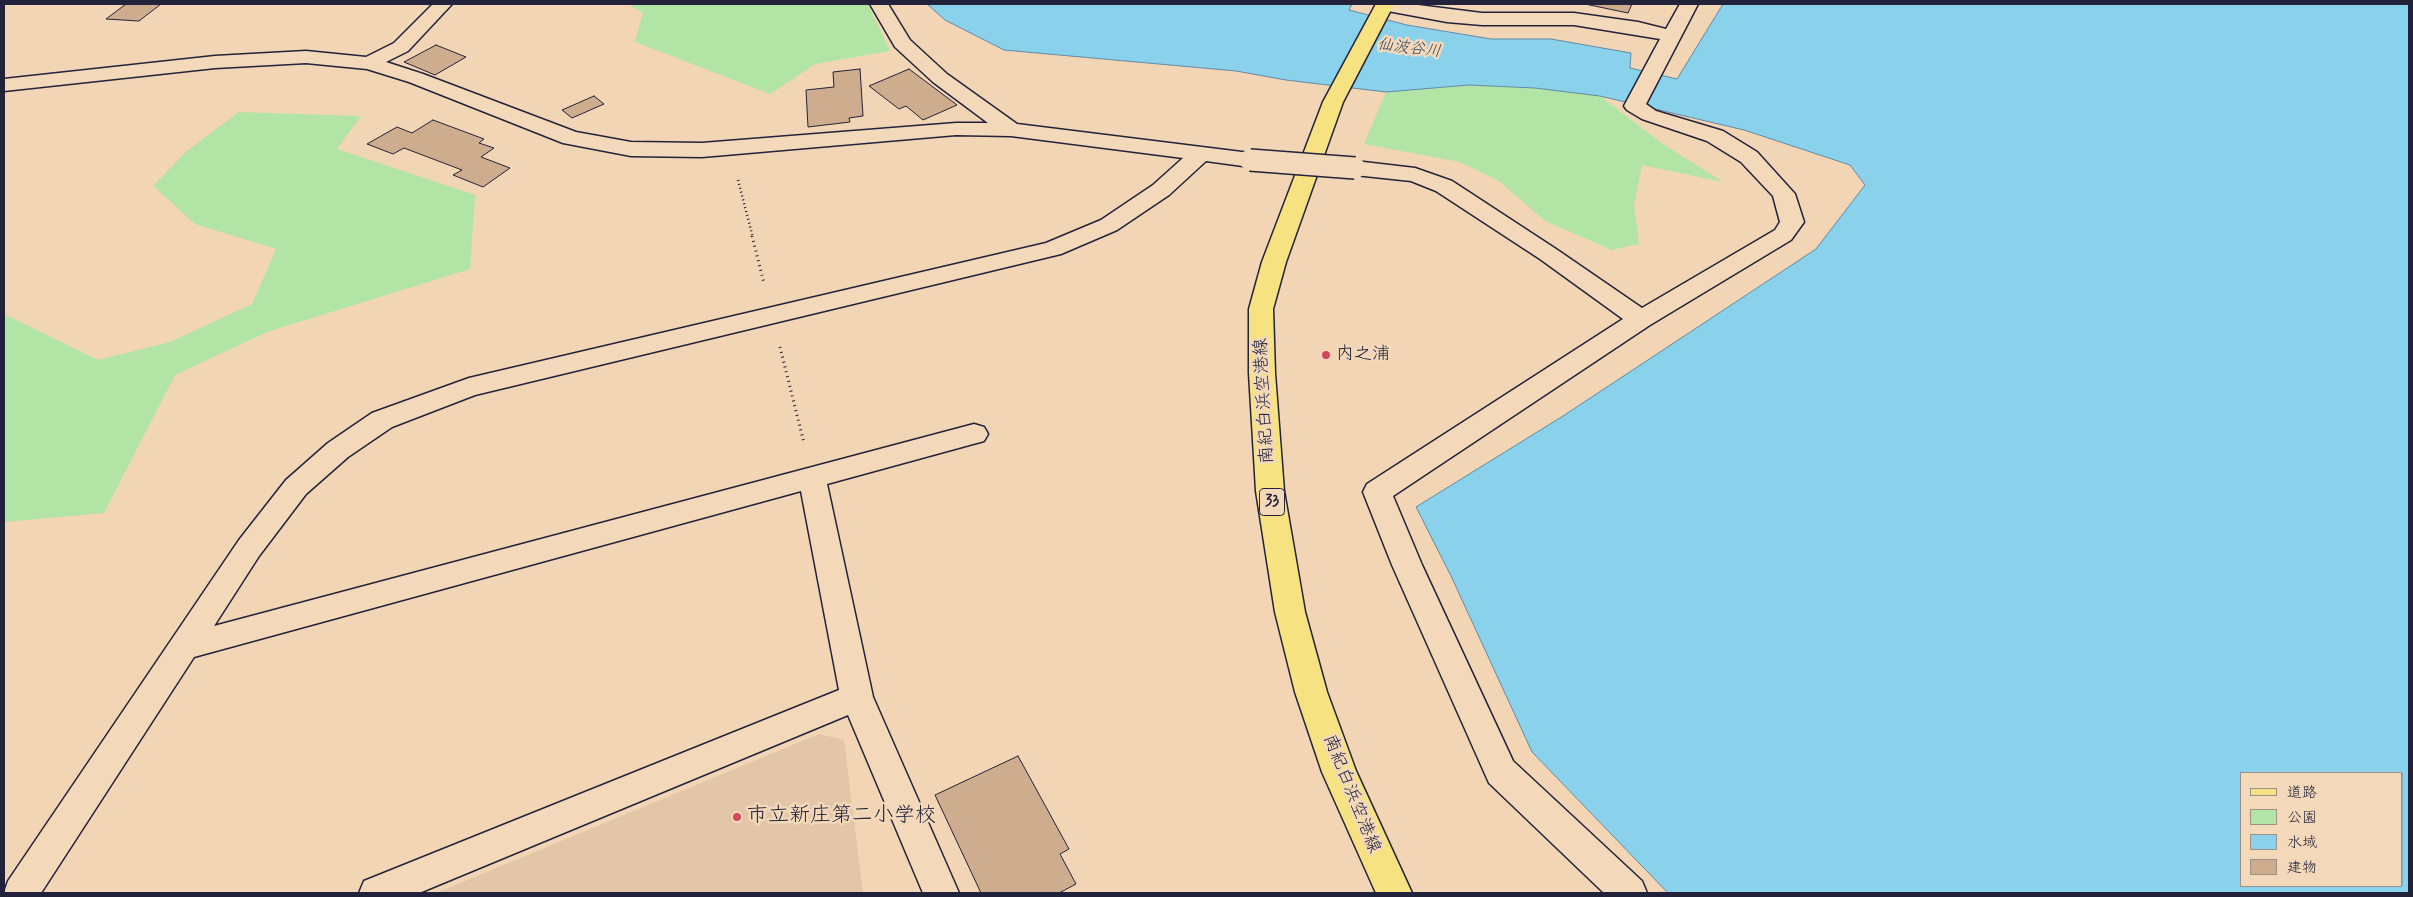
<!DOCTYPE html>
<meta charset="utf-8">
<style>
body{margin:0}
#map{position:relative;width:2413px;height:897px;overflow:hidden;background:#f2d5b4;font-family:Mynerve,"Klee One",sans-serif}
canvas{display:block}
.frame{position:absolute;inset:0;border:5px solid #22223b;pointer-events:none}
.legend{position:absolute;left:2240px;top:772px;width:162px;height:115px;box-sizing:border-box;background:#f3d9ba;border:1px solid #9f9087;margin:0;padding:6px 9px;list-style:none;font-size:15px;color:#22223b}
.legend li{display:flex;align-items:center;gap:10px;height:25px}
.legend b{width:25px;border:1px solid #9f9087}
</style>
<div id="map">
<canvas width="2413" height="897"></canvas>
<div class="frame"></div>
<ul class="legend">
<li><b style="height:6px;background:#f7e281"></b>道路</li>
<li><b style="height:14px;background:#b2e4a5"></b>公園</li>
<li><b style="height:14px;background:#8ad1eb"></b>水域</li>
<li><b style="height:14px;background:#cdad8e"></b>建物</li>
</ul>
</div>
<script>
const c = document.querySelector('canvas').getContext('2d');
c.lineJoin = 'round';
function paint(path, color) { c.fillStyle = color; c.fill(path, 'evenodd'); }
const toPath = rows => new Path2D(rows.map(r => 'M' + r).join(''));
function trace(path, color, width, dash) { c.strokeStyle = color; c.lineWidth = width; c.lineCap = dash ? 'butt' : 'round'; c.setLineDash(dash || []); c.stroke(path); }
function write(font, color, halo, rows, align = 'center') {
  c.font = font + ' Mynerve,"Klee One",sans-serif'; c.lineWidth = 5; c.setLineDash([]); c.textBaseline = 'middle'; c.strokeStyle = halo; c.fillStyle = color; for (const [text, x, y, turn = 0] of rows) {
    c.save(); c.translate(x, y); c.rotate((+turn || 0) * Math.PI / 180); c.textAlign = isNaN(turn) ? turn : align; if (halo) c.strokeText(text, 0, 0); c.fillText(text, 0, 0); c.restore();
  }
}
paint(toPath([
 [819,734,844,740,863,893,436,893]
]), '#e3c6a7');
paint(toPath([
 [628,4,868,4,890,51,815,64,770,94,635,42,643,13],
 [1469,85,1535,88,1600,96,1663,144,1723,182,1642,165,1634,205,1639,244,1612,250,1545,221,1499,181,1460,162,1364,144,1386,92],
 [239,112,361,116,337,149,475,195,470,269,267,332,175,375,104,513,4,522,4,314,98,360,170,342,252,304,276,249,195,224,153,186,187,151]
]), '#b2e4a5');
const water = toPath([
 [927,4,1352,4,1349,10,1407,25,1491,39,1551,39,1631,53,1630,68,1677,79,1723,4,2409,4,2409,893,1668,893,1532,752,1451,576,1416,507,1563,416,1816,249,1865,185,1850,165,1744,130,1600,96,1535,88,1469,85,1386,92,1286,80,1236,71,1004,50,945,20,927,4],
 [2242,773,2402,773,2402,886,2242,886,2242,773]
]);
paint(water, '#8ad1eb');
trace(water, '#608ba5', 1);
const building = toPath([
 [126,4,161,4,139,21,106,19,126,4],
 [1585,4,1632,4,1628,13,1585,4],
 [436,45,466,57,435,75,404,62,436,45],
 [860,69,863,116,849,118,850,122,808,127,806,90,834,87,833,72,860,69],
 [909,69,957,105,923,120,906,106,899,109,869,86,909,69],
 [594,96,604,104,572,118,562,110,594,96],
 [433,120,484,139,479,143,494,148,481,157,510,168,483,187,453,175,462,170,404,148,393,154,367,144,397,127,412,133,433,120],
 [1018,756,1069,849,1060,854,1076,884,1059,893,981,893,935,795,1018,756]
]);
paint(building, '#cdad8e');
trace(building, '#22223b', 1);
const street = toPath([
 [433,4,452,4,408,51,386,62,423,74,576,132,631,142,702,143,956,123,988,123,933,82,895,47,870,4,888,4,910,40,947,74,1017,124,1250,153,1258,155,1261,160,1258,165,1250,167,1206,161,1169,195,1117,230,1061,254,475,395,392,427,348,457,306,494,259,556,214,626,974,424,984,427,988,434,984,441,827,484,873,697,959,893,923,893,848,715,419,893,359,893,364,881,839,690,801,491,194,657,41,893,4,893,8,881,239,540,286,480,328,443,372,413,469,378,1046,243,1101,220,1153,185,1183,158,1011,136,956,135,702,157,631,156,563,143,409,82,367,69,306,63,215,68,4,91,4,79,215,56,306,51,366,57,394,43,433,4],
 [1375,4,1410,4,1482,13,1574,13,1638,22,1666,29,1680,4,1698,4,1646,104,1656,111,1723,131,1757,152,1795,194,1804,222,1791,240,1650,325,1393,496,1422,565,1513,761,1642,881,1647,893,1604,893,1489,783,1392,565,1363,492,1367,484,1623,319,1540,259,1436,191,1411,181,1355,175,1347,173,1344,168,1347,163,1355,161,1415,168,1452,181,1556,249,1642,308,1775,230,1780,222,1773,196,1741,162,1707,141,1642,119,1627,110,1624,106,1660,39,1574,25,1482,25,1447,22,1377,9,1375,4]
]);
const primary = toPath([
 [1376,4,1394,4,1343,102,1286,262,1273,309,1275,373,1284,491,1305,612,1327,692,1356,771,1412,893,1376,893,1322,772,1295,692,1275,612,1256,491,1249,373,1249,309,1262,262,1323,102,1376,4]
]);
trace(street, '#22223b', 3);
trace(primary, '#22223b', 3);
trace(toPath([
 [738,180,753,238]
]), '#22223b', 2.5, [1, 3]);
trace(toPath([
 [752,236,764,283],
 [780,347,804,443]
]), '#22223b', 3, [1, 4]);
paint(street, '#f3d9ba');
paint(primary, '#f7e281');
const streetBridge = toPath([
 [1250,160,1355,168]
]);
trace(streetBridge, '#22223b', 24, []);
trace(streetBridge, '#f3d9ba', 21);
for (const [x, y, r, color] of [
 [1326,355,5,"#d1495b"],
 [737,817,5,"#d1495b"]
]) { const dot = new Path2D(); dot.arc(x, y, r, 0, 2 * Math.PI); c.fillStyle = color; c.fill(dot); trace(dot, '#f3d9ba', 2); }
write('italic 16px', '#37455e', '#f3d9ba', [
 ["仙波谷川",1409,49,7]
]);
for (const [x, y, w] of [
 [1272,502,25]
]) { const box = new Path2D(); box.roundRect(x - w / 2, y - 13.5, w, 27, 4); c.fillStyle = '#f3d9ba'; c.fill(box); trace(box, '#22223b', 1); }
write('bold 16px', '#22223b', null, [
 ["33",1272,502]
]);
write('18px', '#22223b', '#f3d9ba', [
 ["内之浦",1336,355]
], 'left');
write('18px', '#22223b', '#f3d9ba', [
 ["南紀白浜空港線",1265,401,-93],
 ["南紀白浜空港線",1351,794,68]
]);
write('21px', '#22223b', '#f3d9ba', [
 ["市立新庄第二小学校",747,817]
], 'left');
</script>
